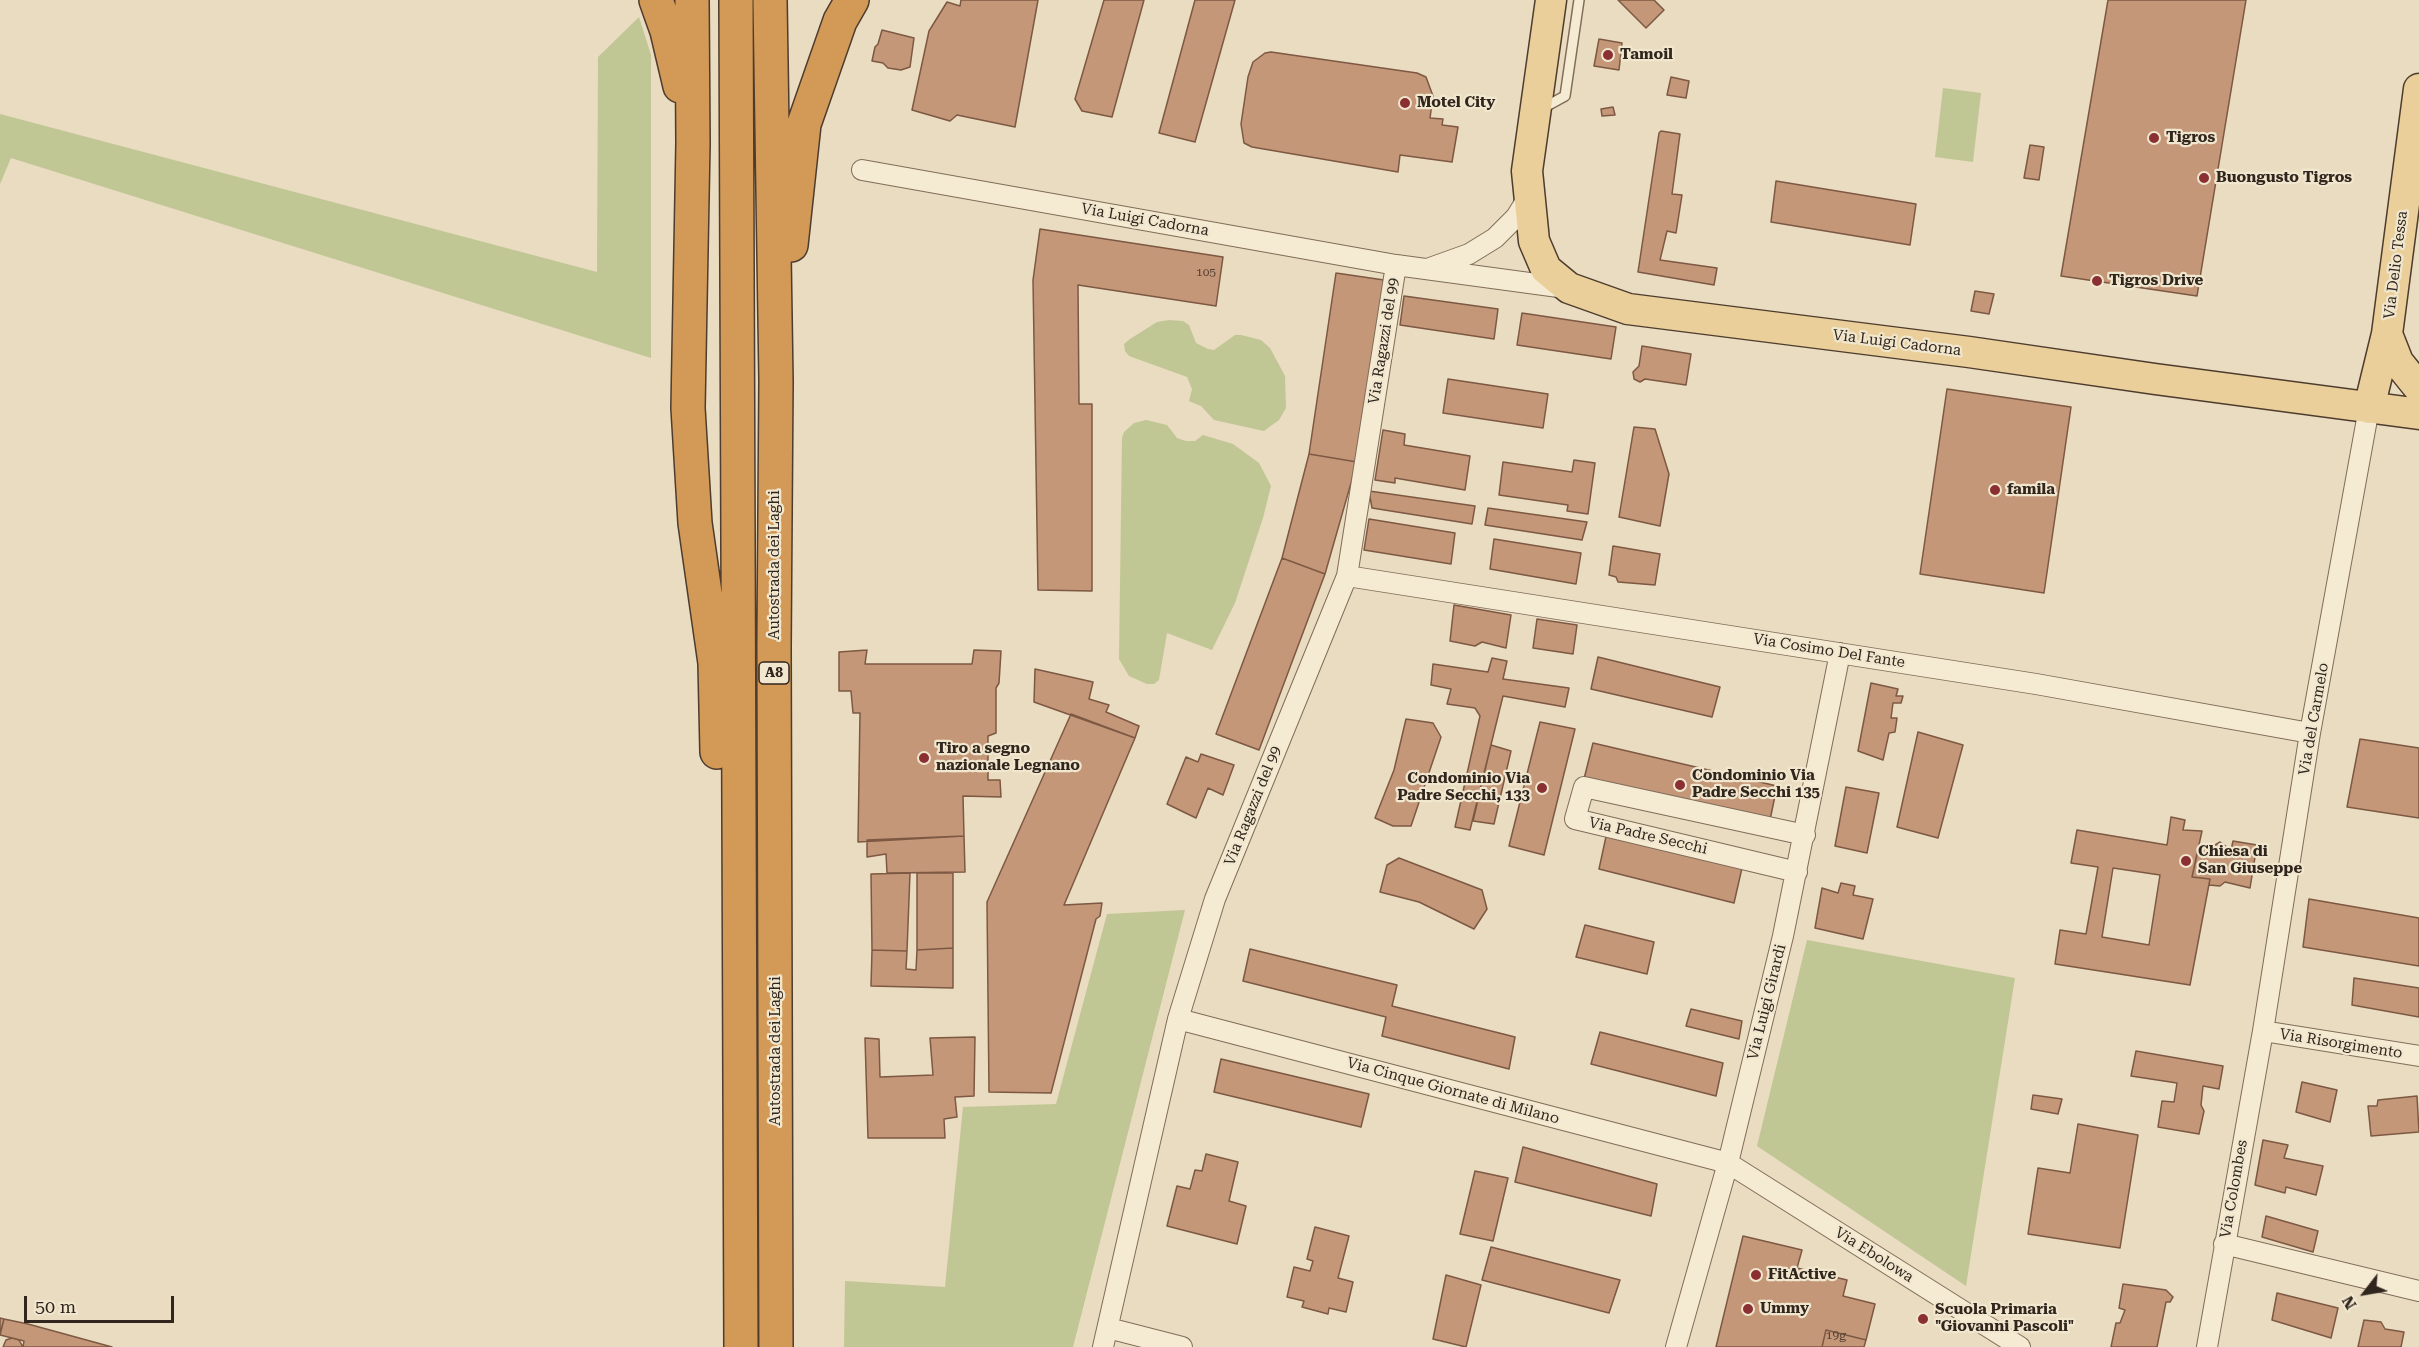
<!DOCTYPE html>
<style>
body{margin:0}
#map{position:relative;width:2419px;height:1347px;overflow:hidden;background:#e9dcc0;font-family:"Roboto Serif",serif}
canvas{display:block}
.north{position:absolute;left:2335px;top:1263px;width:60px;height:60px;-webkit-text-stroke:4px #f1e7cf;paint-order:stroke;rotate:239deg;font-size:16px;font-weight:700;line-height:24px;text-align:center;color:#31261d}
.north::after{content:'';display:block;margin:auto;width:21px;height:27px;background:#31261d;clip-path:polygon(50% 0,100% 100%,50% 72%,0 100%)}
.scale{position:absolute;left:24px;top:1296px;width:150px;height:27px;box-sizing:border-box;border:3px solid #31261d;border-top:0;padding-left:8px;font-size:18px;line-height:21px;white-space:nowrap;color:#31261d;-webkit-text-stroke:4px #f1e7cf;paint-order:stroke}
</style>
<div id="map">
<canvas width="2419" height="1347"></canvas>
<div class="north">N</div>
<div class="scale">50 m</div>
</div>
<script>
const c = document.querySelector('canvas').getContext('2d');
c.lineJoin = 'round';
function paint(path, color) { c.fillStyle = color; c.fill(path, 'evenodd'); }
const toPath = rows => new Path2D(rows.map(r => 'M' + r).join(''));
function trace(path, color, width, dash) { c.strokeStyle = color; c.lineWidth = width; c.lineCap = dash ? 'butt' : 'round'; c.setLineDash(dash || []); c.stroke(path); }
function write(font, color, halo, rows, align = 'center') {
  c.font = font + ' "Roboto Serif",serif'; c.lineWidth = 4.5; c.setLineDash([]); c.textBaseline = 'middle'; c.strokeStyle = halo; c.fillStyle = color; for (const [text, x, y, turn = 0] of rows) {
    c.save(); c.translate(x, y); c.rotate((+turn || 0) * Math.PI / 180); c.textAlign = isNaN(turn) ? turn : align; if (halo) c.strokeText(text, 0, 0); c.fillText(text, 0, 0); c.restore();
  }
}
paint(toPath([
 [639,17,651,55,651,358,11,158,0,184,0,114,597,272,598,57],
 [1943,88,1981,93,1973,162,1935,157],
 [1169,320,1183,321,1189,325,1196,343,1208,349,1214,350,1235,335,1241,335,1261,340,1270,348,1285,376,1286,408,1279,420,1264,431,1214,420,1201,406,1189,401,1192,389,1187,377,1129,356,1125,351,1124,344,1130,339,1157,322],
 [1146,420,1167,425,1177,438,1186,441,1195,441,1203,435,1233,444,1259,463,1271,486,1263,518,1235,603,1212,650,1167,633,1159,680,1154,684,1147,684,1129,676,1119,659,1122,438,1124,432,1134,423],
 [1185,910,1073,1347,844,1347,845,1281,945,1287,963,1107,1056,1104,1107,914],
 [1807,940,2015,978,1966,1286,1757,1146]
]), '#c1c695');
const building = toPath([
 [961,0,1038,0,1015,127,957,115,950,121,912,110,929,31,947,2,960,6,961,0],
 [1104,0,1144,0,1112,117,1082,111,1075,99,1104,0],
 [1195,0,1235,0,1195,142,1159,133,1195,0],
 [1618,0,1654,0,1664,10,1646,28,1618,0],
 [2108,0,2246,0,2197,296,2061,276,2108,0],
 [882,30,914,38,910,67,901,70,888,68,883,63,872,61,875,47,878,44,882,30],
 [1599,39,1622,43,1619,70,1594,66,1599,39],
 [1271,52,1417,73,1426,77,1433,96,1430,118,1443,119,1442,125,1458,127,1452,162,1400,155,1398,172,1252,147,1244,143,1241,124,1248,77,1253,62,1265,53,1271,52],
 [1671,77,1689,81,1686,98,1667,95,1671,77],
 [1613,107,1615,115,1602,116,1601,109,1613,107],
 [1661,131,1680,134,1672,194,1682,195,1676,233,1667,231,1660,260,1717,268,1714,285,1638,272,1659,133,1661,131],
 [2030,145,2044,147,2039,180,2024,178,2030,145],
 [1776,181,1916,204,1910,245,1771,222,1776,181],
 [1040,229,1223,257,1216,306,1078,285,1079,404,1092,404,1092,591,1038,590,1033,280,1040,229],
 [1336,273,1384,280,1357,462,1309,454,1336,273],
 [1975,291,1994,294,1989,314,1971,311,1975,291],
 [1404,296,1498,309,1494,339,1400,325,1404,296],
 [1522,313,1616,327,1611,359,1517,345,1522,313],
 [1642,346,1691,354,1686,385,1645,379,1640,382,1634,379,1633,372,1639,366,1642,346],
 [1448,379,1548,394,1543,428,1443,413,1448,379],
 [1947,389,2071,407,2044,593,1920,574,1947,389],
 [1634,427,1655,429,1669,474,1660,526,1619,517,1634,427],
 [1383,430,1405,434,1404,445,1470,456,1465,490,1395,478,1395,483,1375,480,1383,430],
 [1309,454,1357,462,1325,574,1282,558,1309,454],
 [1574,460,1595,463,1588,514,1567,511,1568,505,1499,495,1503,462,1572,472,1574,460],
 [1369,491,1475,506,1472,524,1372,508,1369,491],
 [1488,508,1587,522,1582,540,1485,525,1488,508],
 [1369,519,1455,533,1451,564,1364,550,1369,519],
 [1494,539,1581,553,1576,584,1490,569,1494,539],
 [1613,546,1660,554,1655,585,1618,582,1616,577,1609,575,1613,546],
 [1282,558,1325,574,1259,750,1216,734,1282,558],
 [1454,605,1511,615,1506,648,1482,642,1475,646,1450,641,1454,605],
 [1537,619,1577,625,1573,654,1533,648,1537,619],
 [867,650,865,664,972,664,974,650,1001,651,999,683,996,688,996,733,988,736,988,780,1000,780,1001,797,963,796,964,836,858,842,860,713,853,713,851,691,839,691,839,652,867,650],
 [1598,657,1720,687,1712,717,1591,689,1598,657],
 [1492,658,1507,661,1503,679,1569,688,1565,707,1503,696,1470,830,1455,827,1480,716,1475,708,1447,704,1451,689,1431,685,1433,664,1488,672,1492,658],
 [1035,669,1093,682,1089,699,1109,705,1106,712,1139,726,1135,738,1034,702,1035,669],
 [1871,683,1898,689,1896,696,1903,696,1901,703,1893,703,1891,718,1897,718,1895,732,1889,733,1883,760,1858,751,1871,683],
 [1071,714,1135,738,1064,905,1102,903,1100,916,1096,919,1051,1093,989,1092,987,902,1071,714],
 [1406,719,1433,723,1441,737,1411,826,1393,826,1375,818,1394,770,1406,719],
 [1540,722,1575,729,1544,855,1509,846,1540,722],
 [1918,732,1963,745,1938,838,1897,827,1918,732],
 [2360,739,2419,748,2419,818,2347,807,2360,739],
 [1593,743,1777,786,1769,825,1583,783,1593,743],
 [1491,745,1511,751,1494,824,1473,821,1491,745],
 [1201,754,1234,765,1223,795,1208,788,1196,818,1167,804,1186,757,1198,762,1201,754],
 [1846,787,1879,793,1867,853,1835,846,1846,787],
 [2171,817,2185,820,2183,830,2202,831,2192,877,2210,879,2190,985,2055,964,2060,930,2086,934,2098,867,2071,863,2077,830,2167,845,2171,817],
 [2113,868,2160,875,2149,945,2102,937,2113,868],
 [1607,832,1742,868,1734,903,1599,869,1607,832],
 [964,836,965,872,887,873,886,854,867,857,867,840,964,836],
 [2233,841,2257,845,2250,888,2225,882,2220,886,2209,885,2210,879,2192,877,2199,846,2212,847,2220,842,2231,850,2233,841],
 [1399,858,1482,890,1487,909,1474,929,1419,902,1380,892,1387,865,1399,858],
 [910,873,907,951,872,950,871,874,910,873],
 [917,873,953,873,953,948,917,950,917,873],
 [1841,883,1855,886,1853,895,1873,899,1863,939,1815,928,1822,888,1838,893,1841,883],
 [2309,899,2419,918,2419,966,2303,947,2309,899],
 [1585,925,1654,942,1647,974,1576,957,1585,925],
 [953,948,953,988,871,986,872,950,907,951,906,969,916,970,917,950,953,948],
 [1250,949,1397,985,1392,1006,1515,1037,1509,1069,1382,1036,1386,1017,1243,981,1250,949],
 [2354,978,2419,988,2419,1017,2352,1005,2354,978],
 [1691,1009,1742,1021,1739,1039,1686,1026,1691,1009],
 [1600,1032,1723,1063,1716,1096,1591,1064,1600,1032],
 [975,1037,974,1096,955,1097,957,1117,944,1119,945,1138,868,1138,865,1038,879,1039,880,1077,933,1075,930,1038,975,1037],
 [2136,1051,2223,1066,2219,1089,2203,1086,2201,1105,2204,1111,2199,1134,2158,1127,2162,1101,2174,1102,2177,1083,2131,1076,2136,1051],
 [1221,1059,1369,1094,1361,1127,1214,1092,1221,1059],
 [2302,1082,2337,1090,2330,1122,2296,1112,2302,1082],
 [2033,1095,2062,1099,2058,1114,2031,1109,2033,1095],
 [2417,1096,2419,1132,2371,1136,2368,1106,2377,1106,2378,1100,2417,1096],
 [2078,1124,2138,1135,2120,1248,2028,1234,2038,1168,2070,1173,2078,1124],
 [2263,1140,2288,1145,2284,1158,2323,1166,2316,1195,2286,1187,2285,1193,2255,1185,2263,1140],
 [1523,1147,1657,1184,1651,1216,1515,1182,1523,1147],
 [1206,1154,1238,1162,1229,1201,1246,1206,1237,1244,1167,1226,1177,1186,1190,1189,1195,1170,1202,1171,1206,1154],
 [1475,1171,1508,1178,1493,1241,1460,1234,1475,1171],
 [2266,1216,2318,1231,2313,1252,2262,1237,2266,1216],
 [1315,1227,1349,1236,1338,1278,1353,1282,1346,1312,1329,1308,1328,1314,1302,1307,1304,1301,1287,1297,1294,1267,1310,1271,1313,1261,1307,1259,1315,1227],
 [1743,1236,1802,1250,1797,1268,1847,1280,1843,1296,1875,1304,1866,1340,1826,1330,1822,1347,1716,1347,1743,1236],
 [1491,1247,1620,1280,1609,1313,1482,1280,1491,1247],
 [1446,1275,1481,1285,1466,1347,1433,1339,1446,1275],
 [2123,1284,2166,1290,2173,1297,2170,1302,2166,1302,2157,1347,2111,1347,2116,1323,2120,1323,2125,1310,2119,1308,2123,1284],
 [2277,1293,2338,1308,2331,1338,2272,1320,2277,1293],
 [0,1318,4,1319,0,1334,0,1318],
 [4,1319,28,1324,112,1347,23,1347,24,1341,0,1335,4,1319],
 [2364,1320,2381,1322,2385,1329,2404,1332,2401,1347,2358,1347,2364,1320],
 [1826,1330,1866,1340,1864,1347,1822,1347,1826,1330],
 [12,1338,19,1340,23,1347,3,1347,6,1340,12,1338]
]);
paint(building, '#c49779');
trace(building, '#7d5842', 1.5);
const service = toPath([
 [1543,108,1565,96,1579,0]
]);
const minor = toPath([
 [862,170,1396,265,1566,288],
 [1430,268,1469,254,1495,238,1516,217,1529,196],
 [1347,576,2036,684,2310,733],
 [1797,872,1575,819,1584,787,1805,835],
 [1178,1019,1728,1163,2020,1347],
 [2263,1031,2419,1056],
 [2224,1244,2419,1291],
 [1108,1328,1182,1347],
 [1103,1347,1178,1019,1215,899,1347,576,1396,265],
 [1676,1347,1728,1163,1783,936,1840,653],
 [2207,1347,2263,1031,2310,733,2369,408]
]);
const primary = toPath([
 [1551,0,1527,171,1534,241,1546,269,1569,288,1628,309,1969,352,2155,379,2419,414],
 [2387,334,2398,362,2419,388],
 [2369,408,2387,334,2419,89]
]);
const motorway = toPath([
 [656,0,667,31,680,86],
 [692,0,693,143,688,408,695,523,715,663,717,752],
 [736,0,741,1347],
 [770,0,776,381,774,647,776,1347],
 [791,245,804,124,840,21,852,0]
]);
trace(service, '#806d5a', 12);
trace(minor, '#806d5a', 22);
trace(primary, '#4e3c2e', 33);
trace(motorway, '#4e3c2e', 36);
trace(service, '#f5ead2', 9);
trace(minor, '#f5ead2', 20);
trace(primary, '#eacf9a', 30);
trace(motorway, '#d29957', 33);
for (const [x, y, r, color] of [
 [1608,55,6,"#8a2f32"],
 [1405,103,6,"#8a2f32"],
 [2154,138,6,"#8a2f32"],
 [2204,178,6,"#8a2f32"],
 [2097,281,6,"#8a2f32"],
 [1995,490,6,"#8a2f32"],
 [924,758,6,"#8a2f32"],
 [1680,785,6,"#8a2f32"],
 [1542,788,6,"#8a2f32"],
 [2186,861,6,"#8a2f32"],
 [1756,1275,6,"#8a2f32"],
 [1748,1309,6,"#8a2f32"],
 [1923,1319,6,"#8a2f32"]
]) { const dot = new Path2D(); dot.arc(x, y, r, 0, 2 * Math.PI); c.fillStyle = color; c.fill(dot); trace(dot, '#f1e7cf', 2); }
write('12px', '#564234', null, [
 ["105",1206,272],
 ["19g",1836,1335]
]);
for (const [x, y, w] of [
 [774,673,30]
]) { const box = new Path2D(); box.roundRect(x - w / 2, y - 11, w, 22, 4.5); c.fillStyle = '#f1e7cf'; c.fill(box); trace(box, '#31261d', 1.5); }
write('bold 14px', '#31261d', null, [
 ["A8",774,673]
]);
write('bold 15px', '#31261d', '#f1e7cf', [
 ["Tamoil",1620,55],
 ["Motel City",1417,103],
 ["Tigros",2166,138],
 ["Buongusto Tigros",2216,178],
 ["Tigros Drive",2109,281],
 ["famila",2007,490],
 ["Tiro a segno",936,749],
 ["nazionale Legnano",936,766],
 ["Condominio Via",1692,776],
 ["Padre Secchi 135",1692,793],
 ["Condominio Via",1530,779,"right"],
 ["Padre Secchi, 133",1530,796,"right"],
 ["Chiesa di",2198,852],
 ["San Giuseppe",2198,869],
 ["FitActive",1768,1275],
 ["Ummy",1760,1309],
 ["Scuola Primaria",1935,1310],
 ["\"Giovanni Pascoli\"",1935,1327]
], 'left');
write('15px', '#31261d', '#f1e7cf', [
 ["Via Luigi Cadorna",1145,220,10],
 ["Via Delio Tessa",2396,265,-83],
 ["Via Ragazzi del 99",1384,341,-81],
 ["Via Luigi Cadorna",1897,343,7],
 ["Autostrada dei Laghi",775,565,-90],
 ["Via Cosimo Del Fante",1829,651,9],
 ["Via del Carmelo",2314,719,-80],
 ["Via Ragazzi del 99",1253,806,-68],
 ["Via Padre Secchi",1648,836,13],
 ["Via Luigi Girardi",1767,1002,-76],
 ["Via Risorgimento",2341,1044,9],
 ["Autostrada dei Laghi",776,1051,-90],
 ["Via Cinque Giornate di Milano",1453,1091,15],
 ["Via Colombes",2234,1189,-80],
 ["Via Ebolowa",1874,1255,32]
]);
</script>
